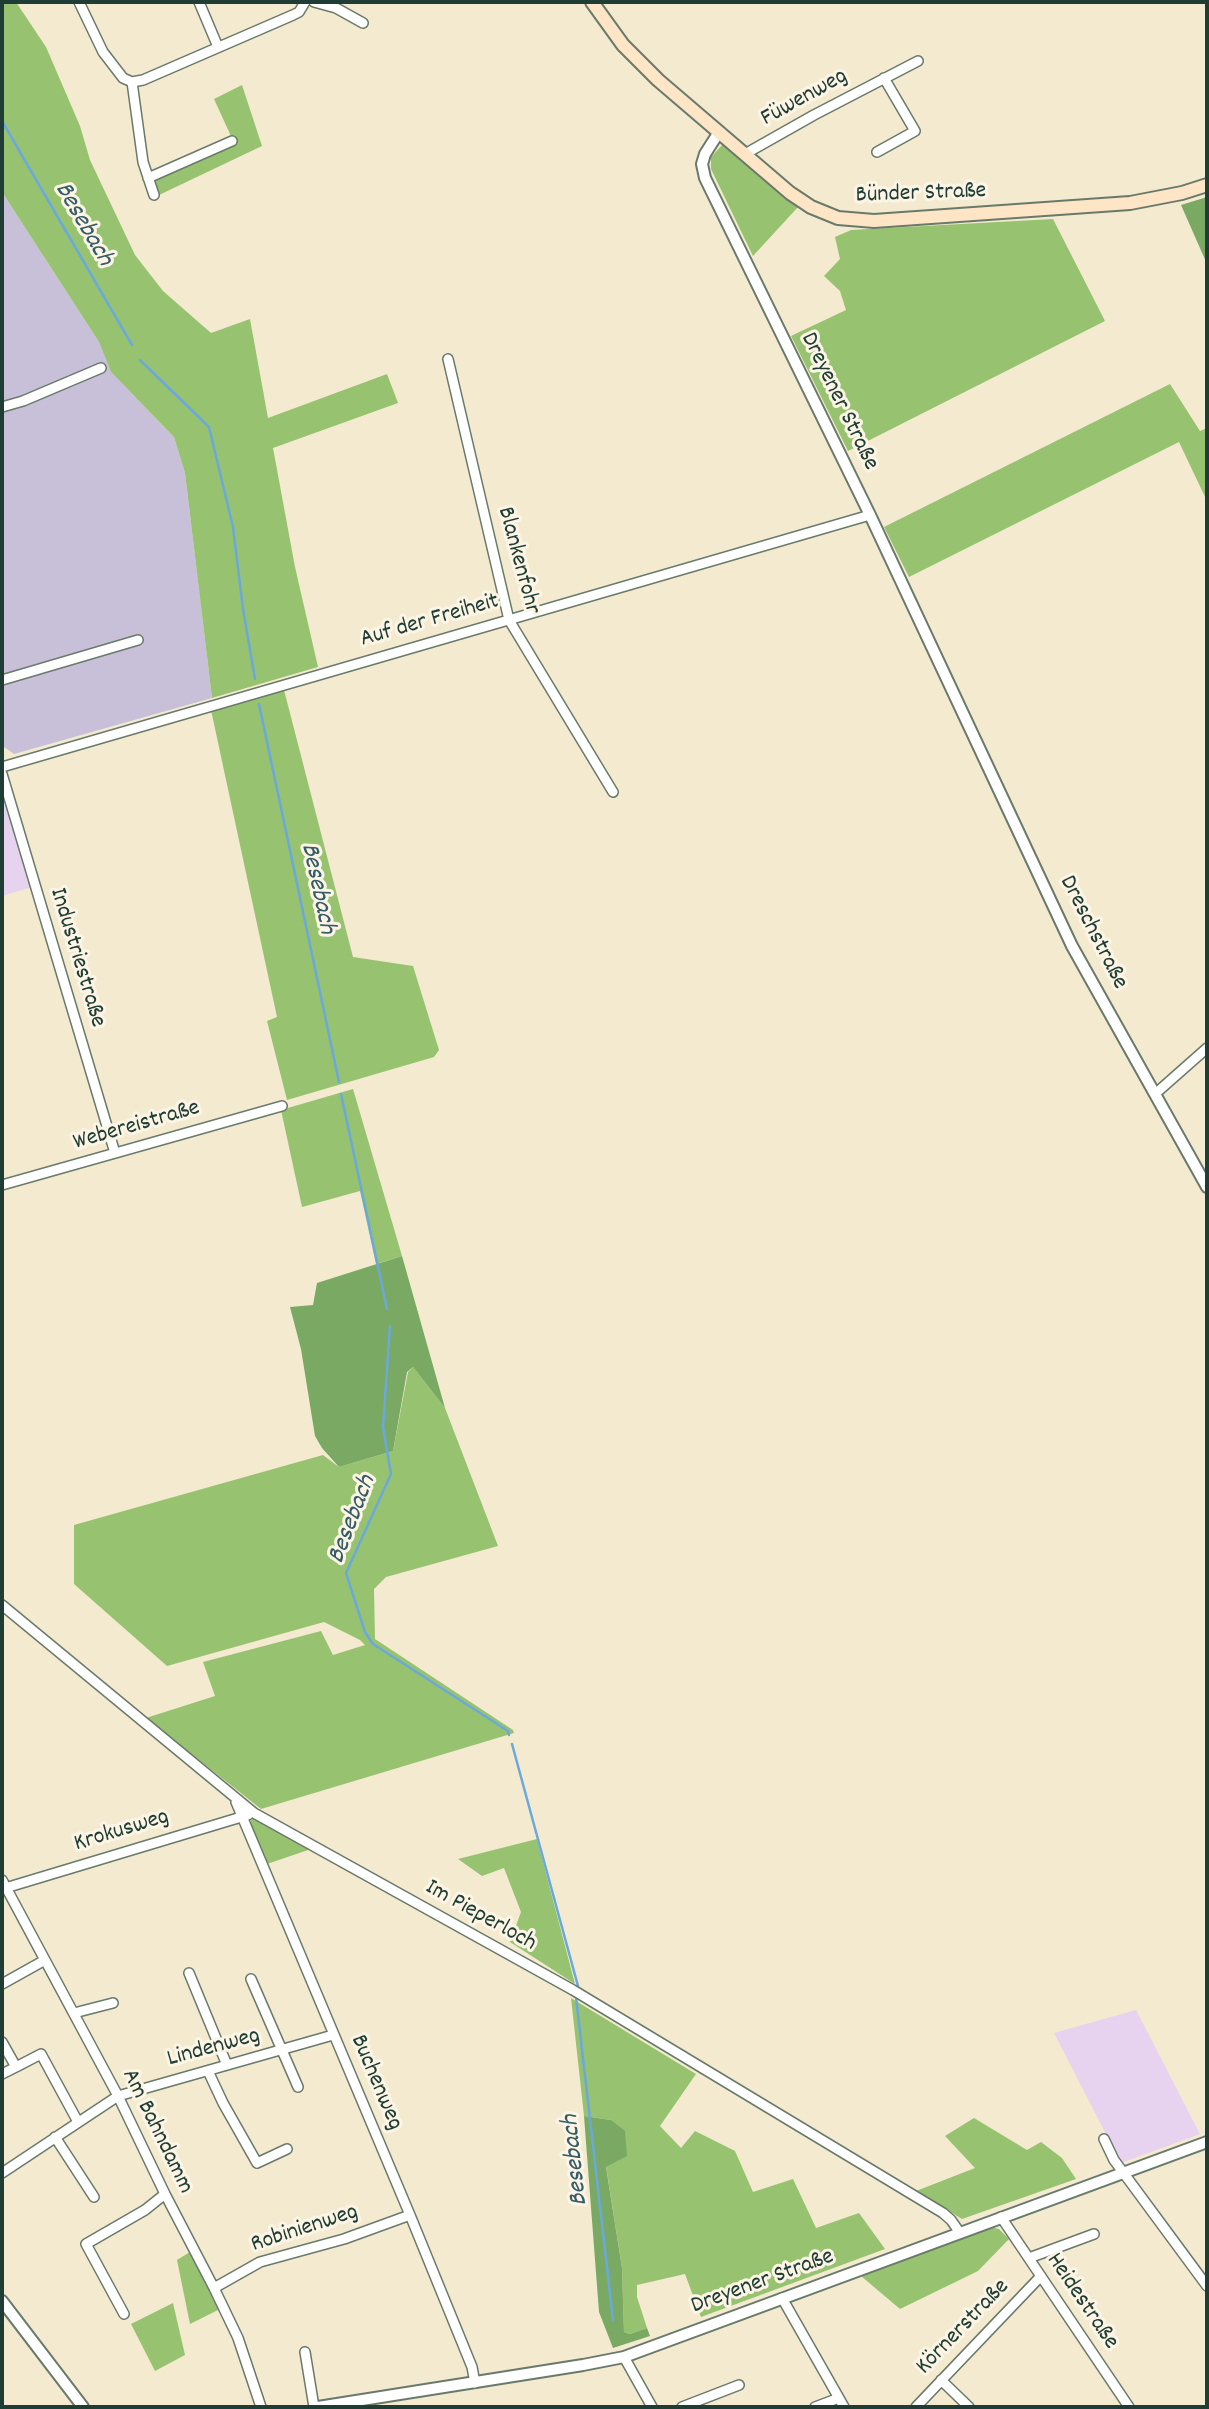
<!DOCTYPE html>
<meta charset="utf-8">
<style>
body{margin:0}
#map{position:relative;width:1209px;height:2409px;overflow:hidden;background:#f3ead0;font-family:Dekko,sans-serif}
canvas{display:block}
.frame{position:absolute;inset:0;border:4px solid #1f3d34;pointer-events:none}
</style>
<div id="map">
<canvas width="1209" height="2409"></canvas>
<div class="frame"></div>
</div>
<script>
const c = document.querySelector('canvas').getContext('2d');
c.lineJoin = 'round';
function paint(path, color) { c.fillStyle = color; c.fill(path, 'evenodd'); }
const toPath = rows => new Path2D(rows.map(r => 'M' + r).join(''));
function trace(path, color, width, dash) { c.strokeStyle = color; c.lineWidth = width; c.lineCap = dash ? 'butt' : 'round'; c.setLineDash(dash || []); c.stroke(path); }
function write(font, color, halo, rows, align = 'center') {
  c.font = font + ' Dekko,sans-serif'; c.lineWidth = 6; c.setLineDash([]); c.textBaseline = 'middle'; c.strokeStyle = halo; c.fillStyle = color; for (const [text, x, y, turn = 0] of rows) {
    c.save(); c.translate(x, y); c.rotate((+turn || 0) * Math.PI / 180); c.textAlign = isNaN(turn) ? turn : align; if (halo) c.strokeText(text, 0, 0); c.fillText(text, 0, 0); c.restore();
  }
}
paint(toPath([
 [2,786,32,887,2,896],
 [1136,2010,1200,2134,1121,2163,1054,2033]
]), '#e7d2ef');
paint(toPath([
 [2,192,99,342,111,372,174,437,185,473,212,698,14,754,4,747,2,741]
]), '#c8bfd8');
paint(toPath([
 [2,2,16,2,46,47,80,126,90,160,135,255,163,291,211,333,250,319,268,418,387,374,398,403,273,448,295,567,318,667,212,698,185,473,174,437,111,372,99,342,2,192],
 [242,85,262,146,159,195,154,181,235,145,214,99],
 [723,144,798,207,753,256,711,169,711,157],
 [1053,219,1105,321,848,451,791,336,846,310,840,291,824,276,840,259,835,237,851,230],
 [1170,384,1200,431,1207,428,1207,498,1206,499,1179,442,909,577,884,527],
 [284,690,353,957,413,966,439,1050,434,1057,287,1100,267,1021,277,1017,211,710],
 [353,1089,402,1256,376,1264,360,1191,302,1207,281,1110],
 [413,1367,445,1408,498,1546,386,1577,374,1589,375,1639,513,1730,514,1733,261,1809,146,1718,215,1696,203,1662,321,1631,333,1655,365,1645,360,1640,324,1622,167,1666,74,1584,74,1525,323,1455,339,1467,393,1451,408,1372],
 [253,1818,262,1822,311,1849,267,1864,250,1822],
 [537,1839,575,1984,510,1942,521,1912,504,1868,482,1876,458,1859],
 [571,1998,696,2074,660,2126,681,2148,695,2131,735,2151,753,2192,793,2179,816,2228,859,2213,885,2249,701,2317,685,2274,637,2285,637,2297,647,2328,630,2334,624,2332,622,2268,606,2166,611,2120,584,2116],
 [974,2118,1027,2150,1041,2142,1062,2158,1076,2179,962,2219,916,2191,975,2168,945,2136],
 [991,2227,999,2229,1009,2239,978,2271,900,2309,861,2276],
 [190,2252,220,2309,190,2324,177,2260],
 [173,2303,185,2355,155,2371,131,2324]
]), '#97c370');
paint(toPath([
 [1207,197,1207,264,1181,205],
 [402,1256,445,1408,413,1367,407,1372,393,1451,339,1467,322,1448,315,1436,301,1349,290,1307,313,1305,317,1283],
 [584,2116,611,2120,625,2131,627,2156,606,2167,622,2268,624,2332,630,2334,647,2328,650,2336,613,2348,599,2312]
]), '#79a962');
trace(toPath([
 [2,121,132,345],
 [140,360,209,427,233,527,243,609,255,679],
 [259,704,339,1082],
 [341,1094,387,1309],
 [390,1326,383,1427,391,1474,346,1573,365,1632,373,1644,508,1731,509,1735],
 [512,1744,578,1986],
 [576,1997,613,2320]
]), '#6ba9dd', 2.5);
const minor = toPath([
 [79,2,103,52,123,78,132,82,143,162,154,195],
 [199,2,218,47],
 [314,2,336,8,363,23],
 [132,82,143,80,293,15,299,12,305,2],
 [877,152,915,131,884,78],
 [745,154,814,115,918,61],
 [148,178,232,141],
 [448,359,509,620,613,792],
 [2,407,23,401,101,368],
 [2,680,138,640],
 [2,767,870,515],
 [2,774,115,1153],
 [1155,1094,1207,1048],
 [2,1185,282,1106],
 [2,1605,254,1813,573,1990,943,2213,951,2220,960,2233],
 [236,1802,410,2215,472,2367,475,2383],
 [2,1880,118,2096,165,2194,214,2288,238,2338,261,2407],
 [2,1889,248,1815],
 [189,1973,227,2065],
 [251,1979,298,2087],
 [2,1984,45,1960],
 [74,2013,113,2003],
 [2,2042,16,2067,41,2054,78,2122],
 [208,2071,223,2103,257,2163,287,2149],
 [2,2074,16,2067],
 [55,2137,94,2197],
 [1104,2139,1114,2160,1207,2286],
 [2,2173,118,2096,333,2035],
 [1001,2217,1129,2407],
 [1029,2258,1094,2234],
 [214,2288,260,2262,344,2239,410,2215],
 [782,2298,844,2407],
 [124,2314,86,2244,145,2210,165,2194],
 [305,2352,314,2407],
 [624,2357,652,2407],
 [941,2380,969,2407],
 [682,2407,739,2385],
 [815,2407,839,2398],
 [916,2407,1041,2276]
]);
const tertiary = toPath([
 [719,132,705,154,702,164,705,178,870,515,1072,946,1207,1187],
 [2,2301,83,2407],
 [318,2407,583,2365,624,2357,1207,2142]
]);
const secondary = toPath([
 [592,2,623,45,658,80,790,193,811,207,838,218,874,221,1130,203,1182,193,1207,185]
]);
trace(minor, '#697a6b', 12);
trace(tertiary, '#697a6b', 14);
trace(secondary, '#697a6b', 16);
trace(minor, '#fff', 9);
trace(tertiary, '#fff', 10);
trace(secondary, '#fde5c5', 12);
write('24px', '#1f3d34', '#fcf5e5', [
 ["Füwenweg",805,99,-29],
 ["Bünder Straße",921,195,-2],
 ["Dreyener Straße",838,402,64],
 ["Blankenfohr",517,561,75],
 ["Auf der Freiheit",430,622,-16],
 ["Dreschstraße",1092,933,63],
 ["Industriestraße",76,958,73],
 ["Webereistraße",137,1127,-16],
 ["Krokusweg",122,1832,-17],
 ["Im Pieperloch",480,1917,29],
 ["Lindenweg",214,2049,-15],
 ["Buchenweg",375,2083,67],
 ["Am Bahndamm",156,2132,64],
 ["Robinienweg",305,2230,-18],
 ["Dreyener Straße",763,2283,-20],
 ["Heidestraße",1081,2302,56],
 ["Körnerstraße",964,2328,-46]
]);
write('italic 26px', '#365d67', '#fcf5e5', [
 ["Besebach",82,225,60],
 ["Besebach",316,889,78],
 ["Besebach",354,1520,-69],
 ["Besebach",577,2160,-96]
]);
</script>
